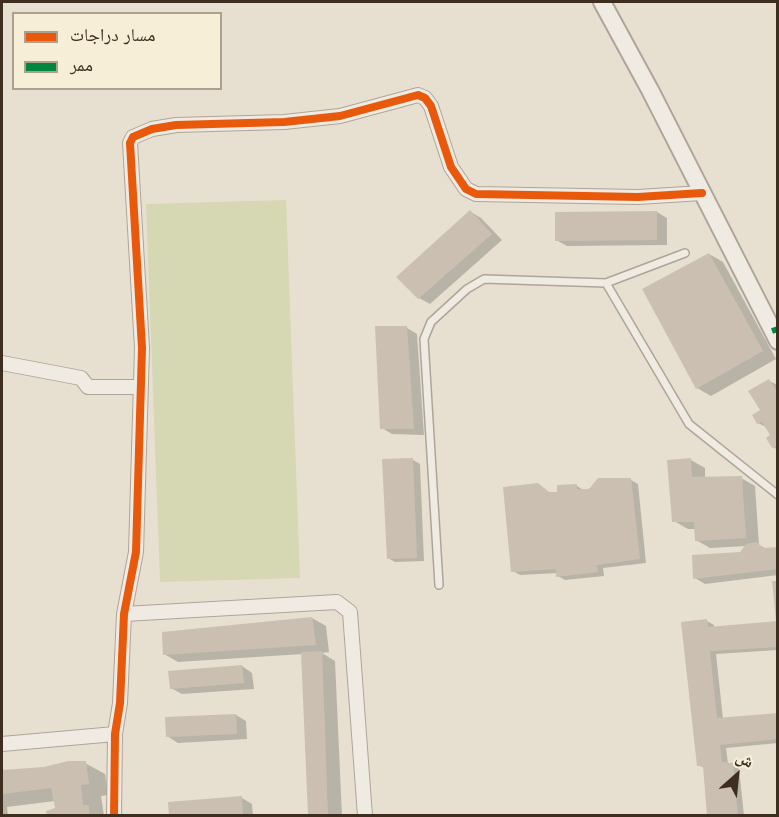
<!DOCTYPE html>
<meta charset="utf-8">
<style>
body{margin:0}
#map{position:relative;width:779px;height:817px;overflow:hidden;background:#e7e0d1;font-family:"Libre Baskerville","Noto Naskh Arabic",serif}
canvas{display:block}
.frame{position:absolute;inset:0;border:3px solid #3d2e20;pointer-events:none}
.legend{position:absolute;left:12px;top:12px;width:210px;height:78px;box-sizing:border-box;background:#f7eed8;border:2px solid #ada18e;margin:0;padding:8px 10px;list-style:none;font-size:18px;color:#3d2e20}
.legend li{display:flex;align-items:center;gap:12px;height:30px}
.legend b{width:30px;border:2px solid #ada18e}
.north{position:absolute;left:707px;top:745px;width:60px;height:60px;-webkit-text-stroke:4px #f7eed8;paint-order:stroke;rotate:27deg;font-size:16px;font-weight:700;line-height:24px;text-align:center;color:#3d2e20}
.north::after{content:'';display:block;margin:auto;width:21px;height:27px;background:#3d2e20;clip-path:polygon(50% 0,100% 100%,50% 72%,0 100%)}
</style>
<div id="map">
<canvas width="779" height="817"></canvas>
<div class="frame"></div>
<ul class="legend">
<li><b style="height:8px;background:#e8590c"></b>مسار دراجات</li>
<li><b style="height:8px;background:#00873e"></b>ممر</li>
</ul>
<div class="north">ش</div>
</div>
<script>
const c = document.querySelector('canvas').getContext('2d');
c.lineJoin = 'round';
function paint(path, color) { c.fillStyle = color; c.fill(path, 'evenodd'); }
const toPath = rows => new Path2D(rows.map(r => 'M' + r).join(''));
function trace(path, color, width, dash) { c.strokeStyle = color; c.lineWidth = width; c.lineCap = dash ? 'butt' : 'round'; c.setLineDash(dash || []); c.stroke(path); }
paint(toPath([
 [286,200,300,578,160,582,146,204]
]), '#d6d7b3');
paint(toPath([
 [471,212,481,218,502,240,430,304,419,298,398,277],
 [657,212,667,218,667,245,567,246,556,240],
 [709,254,723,262,776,359,711,396,697,388],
 [407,328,417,334,424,435,392,434,382,428],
 [769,381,778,385,778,450,773,447,772,435,768,428,758,423],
 [413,460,420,464,424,561,395,562,388,558,384,461],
 [691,460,705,468,705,479,741,478,755,486,759,545,767,549,778,548,778,575,705,584,695,578,741,553,746,546,710,548,696,540,696,529,688,529,674,521],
 [631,480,638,484,646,563,603,568,604,576,565,580,558,576,558,573,520,575,513,571,538,485,551,494,559,493,576,485,583,490],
 [312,618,326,626,329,652,322,653,335,661,342,816,309,816,303,654,178,662,164,654],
 [707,621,714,625,714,628,778,623,778,650,716,654,723,719,778,715,778,743,726,748,728,764,739,768,744,816,708,816,705,768,698,765],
 [242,666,252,673,254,689,182,694,171,688],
 [236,715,246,721,247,739,178,743,167,736],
 [85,763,105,774,108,795,101,796,104,816,48,816,56,809,55,801,7,807,8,816,2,816,2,772],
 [242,798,252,804,253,816,170,816]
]), '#0003');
paint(toPath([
 [470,210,492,234,418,299,396,277],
 [657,211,657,240,555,241,555,212],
 [709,253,763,351,696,389,642,289],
 [375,326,407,326,414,429,380,429],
 [769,379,778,393,778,446,772,448,766,438,770,435,762,422,757,424,752,415,760,410,748,391],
 [413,458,417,558,387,559,382,459],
 [691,458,692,477,742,476,746,538,695,541,694,522,672,522,667,460],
 [598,478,631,478,640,559,597,565,598,572,556,577,556,569,511,572,503,487,538,483,549,492,557,492,557,485,577,484,577,489,589,489],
 [757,542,763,548,778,547,778,569,693,579,692,555,740,552,746,544],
 [772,581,778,581,778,621,776,621],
 [312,617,316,645,163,655,162,632],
 [707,619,708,627,778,621,778,647,710,651,717,718,778,713,778,739,720,745,722,762,733,763,738,816,707,816,703,766,697,766,681,622],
 [322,651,328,816,308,816,301,652],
 [242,665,244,683,170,689,168,671],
 [236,714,237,734,166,737,165,717],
 [68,761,86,761,89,784,81,785,83,805,89,805,89,816,47,816,46,811,55,808,51,788,2,794,2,770,44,767],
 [242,796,243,816,169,816,168,802]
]), '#cbbfb2');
const service = toPath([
 [606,283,685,253],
 [439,585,424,339,431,322,467,289,484,279,606,283,689,424,778,495]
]);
const minor = toPath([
 [2,363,81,378,88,387,140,387],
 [124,614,337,602,350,612,365,816],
 [2,744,115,734],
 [114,816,115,734,120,703,124,614,136,552,142,348,130,143,133,137,152,129,176,125,284,122,340,116,418,95,425,98,431,106,451,167,466,189,476,194,638,197,702,193]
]);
const tertiary = toPath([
 [602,2,650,90,778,341]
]);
trace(service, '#ada599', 10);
trace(minor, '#ada599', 16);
trace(tertiary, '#ada599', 20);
trace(service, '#efebe3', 7);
trace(minor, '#efebe3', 14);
trace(tertiary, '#efebe3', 16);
trace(toPath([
 [772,331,778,329]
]), '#00873e', 6, [12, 6]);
trace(toPath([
 [114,816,115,734,120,703,124,614,136,552,142,348,130,143,133,137,152,129,176,125,284,122,340,116,418,95,425,98,431,106,451,167,466,189,476,194,638,197,702,193]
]), '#e8590c', 8);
</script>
